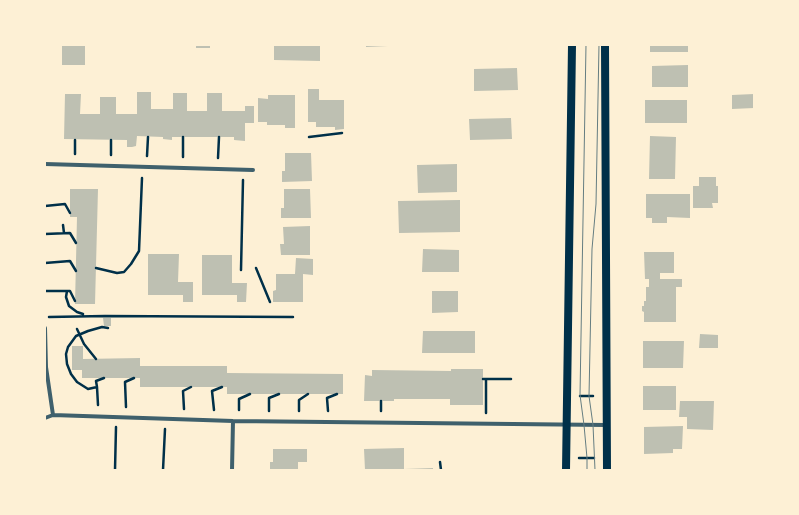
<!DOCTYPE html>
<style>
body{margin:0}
#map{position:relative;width:799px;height:515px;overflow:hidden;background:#fdf0d5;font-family:"Exo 2",sans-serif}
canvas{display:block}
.frame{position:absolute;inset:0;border:46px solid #fdf0d5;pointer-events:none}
</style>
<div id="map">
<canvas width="799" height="515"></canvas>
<div class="frame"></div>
</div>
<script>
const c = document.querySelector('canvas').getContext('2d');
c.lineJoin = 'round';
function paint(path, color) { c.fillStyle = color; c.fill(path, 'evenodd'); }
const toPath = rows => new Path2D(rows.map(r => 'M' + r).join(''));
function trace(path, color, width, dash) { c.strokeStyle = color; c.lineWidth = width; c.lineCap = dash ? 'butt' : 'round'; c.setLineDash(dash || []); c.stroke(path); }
paint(toPath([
 [62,45,85,45,85,65,62,65],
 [196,45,210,45,210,48,196,48],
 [274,45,320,45,320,61,274,60],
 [366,45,388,45,388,46,366,47],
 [650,45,688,45,688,52,650,52],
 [688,65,688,87,652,87,652,66],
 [517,68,518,90,474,91,474,69],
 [308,89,319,89,319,100,344,100,344,129,335,130,335,127,316,127,316,122,308,122],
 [137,92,151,92,151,109,173,109,173,93,187,93,187,111,207,111,207,93,222,93,222,111,245,111,245,106,254,106,254,123,245,123,245,141,234,140,234,137,172,137,172,140,163,139,163,137,137,136,136,146,132,147,127,147,127,140,64,139,65,94,81,94,80,114,100,114,100,97,116,97,116,114,137,114],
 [754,94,754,108,732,109,732,95],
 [268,95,295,95,295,128,285,128,285,125,267,125,267,122,258,122,258,98,268,99],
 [645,100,687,100,687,123,645,123],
 [511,118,512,139,470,140,469,119],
 [650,136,676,137,675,179,649,179],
 [285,153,311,153,312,181,282,182,282,171,285,171],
 [457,164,457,192,418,193,417,165],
 [699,177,716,177,716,186,718,186,718,203,712,203,713,208,693,208,693,186,699,186],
 [70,189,98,189,95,304,75,304,77,217,70,217],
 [284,189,310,189,311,218,281,218,281,208,284,208],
 [646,194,690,194,690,218,667,217,667,223,652,223,652,218,646,218],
 [460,200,460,232,399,233,398,201],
 [310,226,310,255,281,255,280,244,284,244,283,227],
 [423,249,459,250,459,272,422,272],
 [644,252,674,252,674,273,660,273,660,279,682,279,682,287,676,287,676,322,644,322,644,312,642,311,642,306,644,306,644,301,646,301,646,287,649,287,649,279,645,279],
 [148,254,179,254,178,282,193,282,193,302,183,302,183,295,148,295],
 [202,255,232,255,232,283,247,283,246,302,237,302,237,295,202,295],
 [296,258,313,259,313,275,303,274,303,302,273,302,273,291,276,290,276,274,295,274],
 [432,291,458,291,458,312,432,313],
 [103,318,111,318,111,326,104,326],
 [423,331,475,331,475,353,422,353],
 [700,334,718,335,718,348,699,348],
 [643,341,684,341,683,368,643,368],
 [72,346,83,346,83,359,140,358,140,366,227,366,227,373,343,374,343,394,227,394,227,387,140,387,140,378,82,378,82,370,72,370],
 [451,369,483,369,483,405,450,405,450,399,394,399,394,401,364,401,365,375,372,376,372,370,451,371],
 [643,386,676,386,676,410,643,410],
 [680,401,714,401,713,430,687,429,687,417,679,417],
 [683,426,682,449,673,449,673,453,644,454,644,427],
 [404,448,404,470,365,470,364,449],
 [273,449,307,449,307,462,298,462,298,470,270,470,270,462,273,462],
 [433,468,433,470,404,470,404,469]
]), '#bec0b2');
trace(toPath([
 [183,137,183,157],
 [309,137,342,133],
 [75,154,75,140],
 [111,155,111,140],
 [147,156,148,137],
 [218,158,219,137],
 [45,206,65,204,70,213],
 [63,225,64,233],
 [45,234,70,233,76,243],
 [45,263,70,261,76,271],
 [96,268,117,273,124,272,131,264,139,251,142,178],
 [256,268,270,302],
 [241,270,243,180],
 [45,291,70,291,75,301],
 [67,291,66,297,69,306,77,312,83,314],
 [49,317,105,316,293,317],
 [77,329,84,344,96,359],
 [104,378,96,381,97,387,88,389,77,382,71,374,67,364,66,354,68,347,76,336,88,331,102,327,108,328],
 [483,379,511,379],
 [486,379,486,413],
 [97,387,98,405],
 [580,396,593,396],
 [126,407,125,382,134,378],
 [184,409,183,391,191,387],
 [214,410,212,391,222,387],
 [239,410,239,399,250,394],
 [269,411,269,398,279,394],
 [299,411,299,400,308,394],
 [328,411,327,398,337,394],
 [381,411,381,401],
 [579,458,594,458],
 [440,462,441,470],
 [115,470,116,427],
 [163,470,165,429]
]), '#003049', 2.5);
trace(toPath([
 [45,164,253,170],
 [45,328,46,367,53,415],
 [45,418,53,415,233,421,606,425],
 [232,470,233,421]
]), '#3f606c', 4);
trace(toPath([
 [605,45,607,470],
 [566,470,572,45]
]), '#003049', 8);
trace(toPath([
 [586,45,580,395,584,425,587,458,587,470],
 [595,470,593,425,589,396,592,249,596,204,599,45]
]), '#657d81', 1);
</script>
